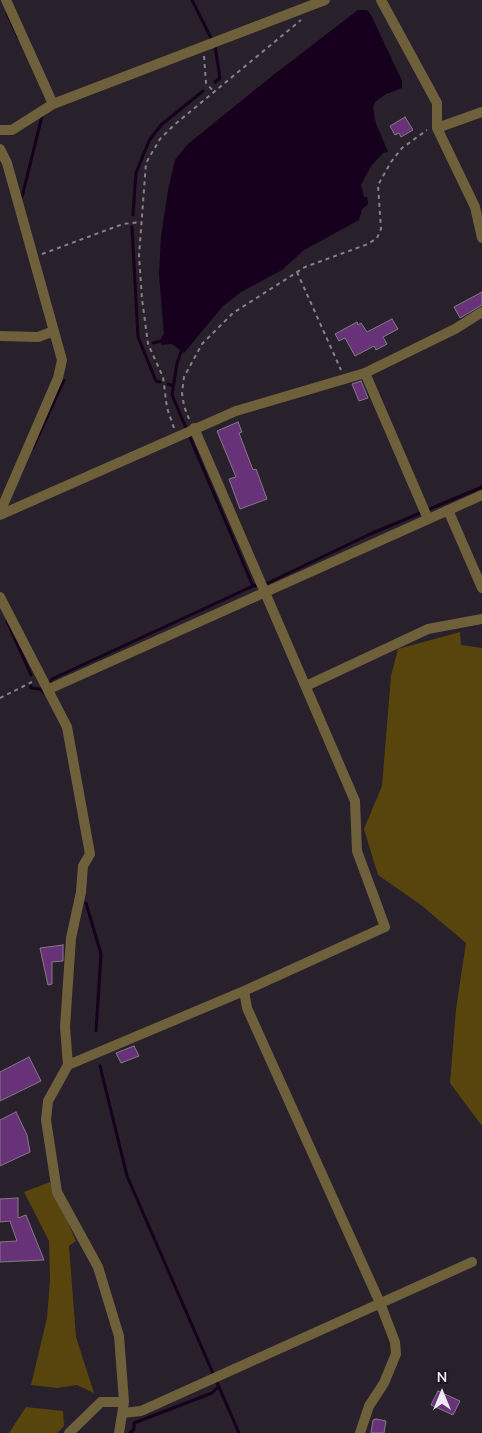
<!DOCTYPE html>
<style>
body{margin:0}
#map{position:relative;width:482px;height:1433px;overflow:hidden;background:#28202a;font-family:"Nunito Sans",sans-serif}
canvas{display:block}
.north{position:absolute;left:417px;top:1368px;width:50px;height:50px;-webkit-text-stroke:4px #1e1621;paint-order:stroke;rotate:0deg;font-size:14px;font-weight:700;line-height:20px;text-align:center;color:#efe9f1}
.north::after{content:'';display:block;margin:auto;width:18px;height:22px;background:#efe9f1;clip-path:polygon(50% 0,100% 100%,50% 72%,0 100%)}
</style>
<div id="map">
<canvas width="482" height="1433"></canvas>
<div class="north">N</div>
</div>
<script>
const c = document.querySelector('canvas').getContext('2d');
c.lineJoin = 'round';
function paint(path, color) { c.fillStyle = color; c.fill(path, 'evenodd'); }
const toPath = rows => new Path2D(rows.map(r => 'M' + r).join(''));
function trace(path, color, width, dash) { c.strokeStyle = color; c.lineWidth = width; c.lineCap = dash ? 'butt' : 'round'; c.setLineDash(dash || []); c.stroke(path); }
paint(toPath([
 [460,632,461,645,482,648,482,1126,450,1083,456,1009,466,943,421,905,378,875,364,829,382,786,391,676,398,649],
 [50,1182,76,1241,69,1246,76,1337,94,1393,77,1385,57,1388,31,1385,47,1318,50,1280,49,1241,24,1192],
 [26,1407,63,1411,64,1426,57,1433,9,1433]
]), '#58450d');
paint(toPath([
 [358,10,367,10,371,15,402,81,402,88,386,94,375,102,373,107,375,121,388,152,383,153,371,166,361,185,364,197,367,197,368,204,362,209,359,220,304,250,282,270,241,292,223,306,184,353,172,344,161,345,161,338,164,334,159,275,161,237,168,190,175,160,188,144,272,76]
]), '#16001d');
trace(toPath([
 [192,0,215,46,220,78,215,82],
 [7,13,18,37],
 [22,197,42,116],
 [133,215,136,173,149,141,161,125,203,91],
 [132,227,138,337,156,381,160,382],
 [153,343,161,341],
 [168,384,173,386],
 [33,448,64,380],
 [253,586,268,583,368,535,482,487],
 [7,621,31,675],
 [48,685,52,679,253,586,172,395,177,363,181,352],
 [31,686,31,688,40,689,45,693],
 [86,903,101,954,96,1031],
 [100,1066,127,1176,239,1433],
 [130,1433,134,1429,134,1423,212,1393,218,1387]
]), '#16001d', 3);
const building = toPath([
 [405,117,413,130,401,137,399,133,395,135,390,126,405,117],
 [482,292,482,305,460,318,454,307,482,292],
 [392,319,398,329,383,337,387,344,376,350,374,346,355,356,345,338,339,341,335,334,357,322,358,325,361,323,367,332,392,319],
 [361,381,368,398,359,401,352,384,361,381],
 [238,422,242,432,239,433,253,470,256,469,267,499,240,509,229,479,236,477,217,431,238,422],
 [63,945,63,961,52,962,52,984,48,985,40,948,63,945],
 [134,1046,139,1056,121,1063,116,1053,134,1046],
 [29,1057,41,1081,0,1101,0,1072,29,1057],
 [16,1112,27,1135,30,1152,0,1166,0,1120,16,1112],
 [18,1198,18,1218,26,1215,44,1260,0,1262,0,1242,17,1241,10,1221,0,1222,0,1199,18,1198],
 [438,1391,460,1401,453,1415,431,1405,438,1391],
 [376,1419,386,1421,384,1433,371,1433,373,1420,376,1419]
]);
paint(building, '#673278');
trace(building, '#847a88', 1);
trace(toPath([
 [204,56,206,83,214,92],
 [42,254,123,224,141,222],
 [297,272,341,370],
 [189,419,184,406,182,393,184,377,202,344,233,313,305,267,368,244,377,238,381,229,378,185,391,162,402,148,427,130],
 [174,428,167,408,163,377,148,344,142,299,139,256,146,163,160,139,174,125,301,20],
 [0,698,32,682]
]), '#88818a', 2, [4, 4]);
trace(toPath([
 [6,0,53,104],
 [381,0,437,103,437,128,475,207,482,238],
 [437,128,482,112],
 [0,130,12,130,53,104,325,0],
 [0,149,7,163,62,360,58,378,0,512],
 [0,336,38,337,54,331],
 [365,373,428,519],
 [448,510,482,588],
 [0,515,236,411,365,373,455,329,482,312],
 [0,597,67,727,90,854,83,866,81,892,71,938,65,1027,68,1065,48,1101,46,1120,57,1192,98,1267,119,1336,124,1402,119,1433],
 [306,686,428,629,482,619],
 [49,689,482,495],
 [244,991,247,1008,380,1303,395,1342,396,1354,384,1383,369,1406,360,1433],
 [68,1065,244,991,385,927,357,851,355,801,194,428],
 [123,1413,141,1411,472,1262],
 [69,1433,101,1402,124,1402]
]), '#6e603b', 10);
</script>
